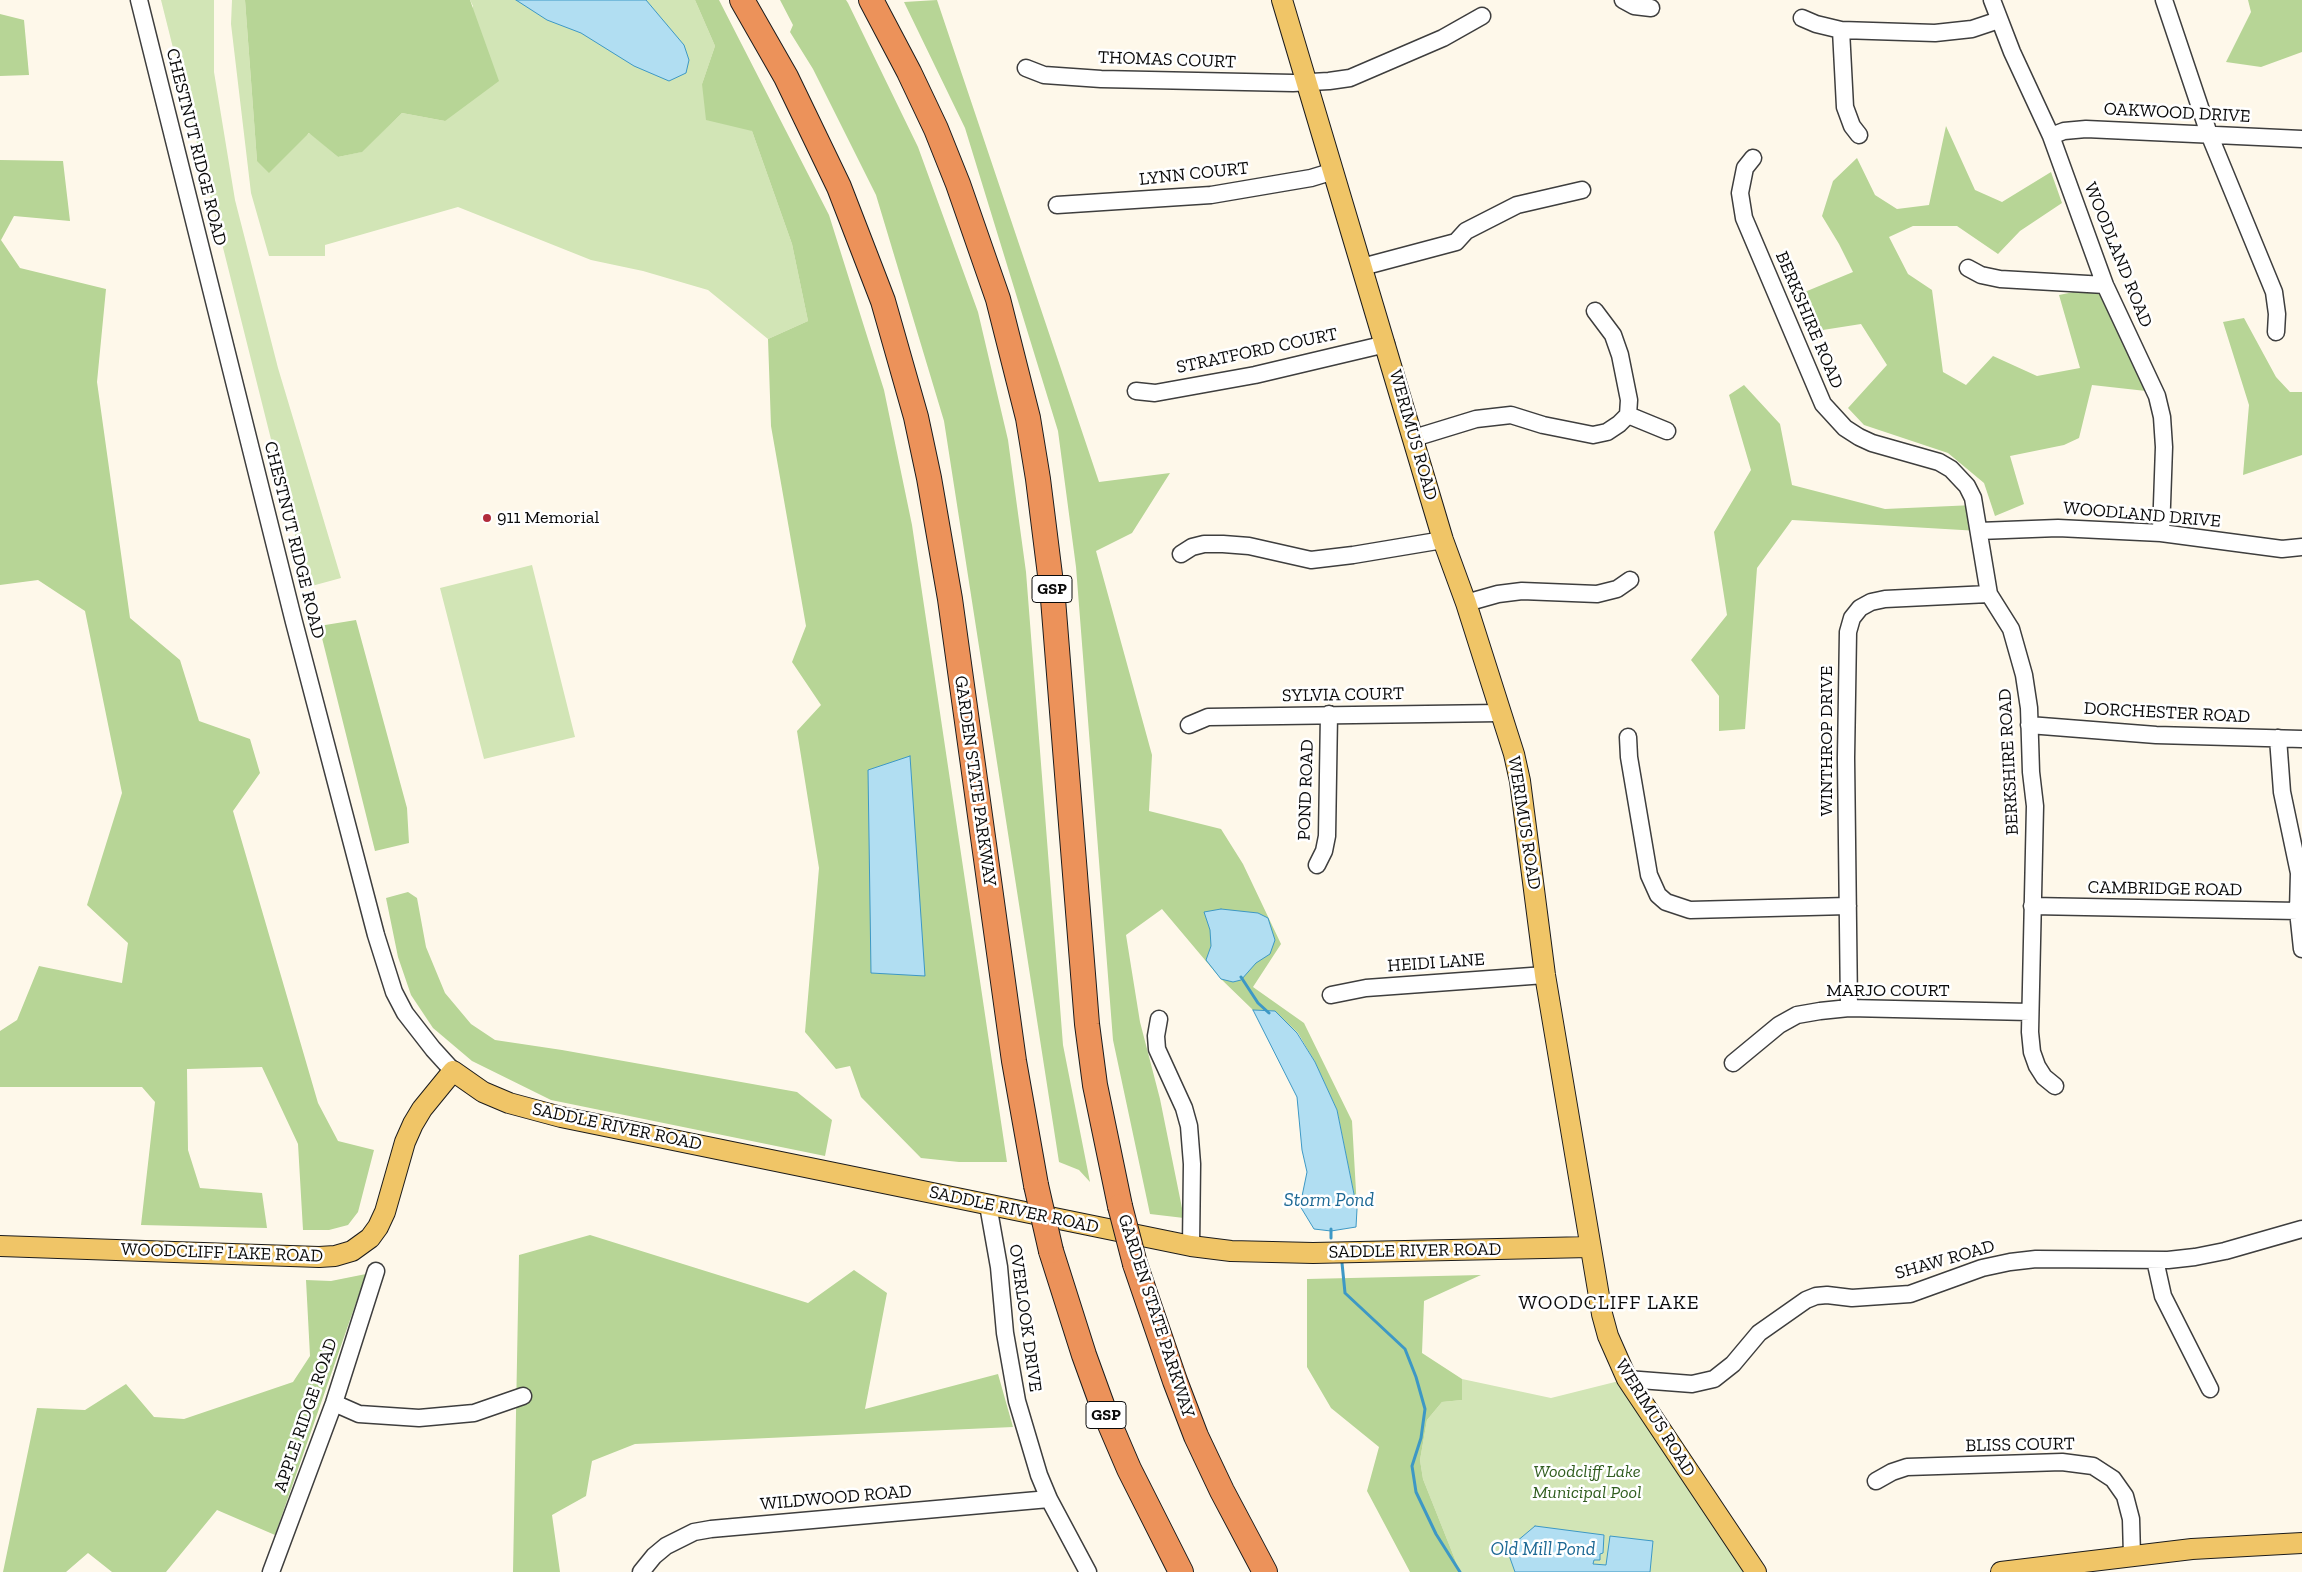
<!DOCTYPE html>
<style>
body{margin:0}
canvas{display:block;background:#fef8ea}
</style>
<canvas width="2302" height="1572"></canvas>
<script>
const c = document.querySelector('canvas').getContext('2d');
c.lineJoin = 'round';
function paint(path, color) { c.fillStyle = color; c.fill(path, 'evenodd'); }
const toPath = rows => new Path2D(rows.map(r => 'M' + r).join(''));
function trace(path, color, width, dash) { c.strokeStyle = color; c.lineWidth = width; c.lineCap = dash ? 'butt' : 'round'; c.setLineDash(dash || []); c.stroke(path); }
function write(font, color, halo, rows, align = 'center') {
  c.font = font + ' "Zilla Slab",serif'; c.lineWidth = 5; c.setLineDash([]); c.textBaseline = 'middle'; c.strokeStyle = halo; c.fillStyle = color; for (const [text, x, y, turn = 0] of rows) {
    c.save(); c.translate(x, y); c.rotate((+turn || 0) * Math.PI / 180); c.textAlign = isNaN(turn) ? turn : align; if (halo) c.strokeText(text, 0, 0); c.fillText(text, 0, 0); c.restore();
  }
}
paint(toPath([
 [161,0,214,0,214,72,235,200,278,368,341,578,308,587],
 [232,0,245,0,257,161,310,133,338,157,361,152,402,113,445,121,473,6,470,0,695,0,715,46,702,84,752,131,792,244,808,321,768,339,708,290,643,271,591,260,458,207,325,245,325,256,269,256,251,193,231,24],
 [532,565,575,737,484,759,440,588],
 [1462,1379,1551,1398,1627,1379,1756,1572,1460,1572,1423,1479,1420,1460,1427,1420,1442,1402,1462,1400]
]), '#d2e5b6');
paint(toPath([
 [245,0,470,0,499,81,445,121,402,113,362,152,338,157,309,133,269,173,257,161],
 [695,0,719,0,829,215,884,390,912,525,1007,1162,959,1162,921,1158,861,1097,850,1066,836,1069,805,1032,819,868,797,731,821,705,792,662,806,626,771,426,768,339,808,321,792,244,752,131,706,120,702,84,715,46],
 [780,0,846,0,848,3,918,147,978,312,1008,440,1026,572,1063,1045,1090,1182,1079,1170,1059,1162,944,421,876,195,813,69,790,32,793,25],
 [937,0,1099,482,1170,473,1132,533,1096,551,1152,755,1149,811,1221,829,1243,864,1281,944,1253,987,1304,1023,1352,1121,1357,1209,1337,1110,1315,1062,1298,1033,1275,1011,1253,1010,1221,979,1162,909,1126,935,1140,1022,1160,1099,1184,1218,1150,1214,1113,1040,1076,567,1058,431,965,128,904,2],
 [2248,0,2302,0,2302,52,2261,67,2226,62,2251,12],
 [0,14,24,20,29,75,0,76],
 [1946,126,1975,190,2002,202,2051,172,2062,203,2020,231,1998,254,1957,226,1913,226,1889,237,1908,274,1932,290,1943,372,1966,385,1993,356,2037,376,2080,368,2059,295,2098,287,2146,391,2092,385,2079,438,2064,445,2010,456,2024,504,1995,516,1984,483,1948,453,1864,425,1848,408,1887,365,1861,324,1810,332,1795,296,1853,272,1839,244,1822,216,1833,181,1857,158,1875,195,1897,209,1929,205],
 [0,160,63,161,70,221,14,216,1,240,20,268,106,289,97,382,130,618,180,660,199,721,250,739,260,773,233,811,318,1103,338,1141,374,1150,358,1212,348,1225,329,1230,303,1230,298,1144,262,1067,187,1069,188,1150,200,1188,262,1193,267,1228,141,1225,155,1102,142,1087,0,1087,0,1031,17,1020,39,966,122,983,128,943,87,905,122,793,85,611,38,580,0,585],
 [2244,318,2276,377,2290,392,2302,392,2302,455,2243,475,2249,405,2223,322],
 [1744,385,1780,424,1792,485,1885,509,1974,505,1979,531,1792,520,1757,568,1745,729,1719,731,1719,696,1691,660,1727,615,1714,532,1751,470,1729,395],
 [356,620,407,808,409,843,375,851,319,626],
 [408,892,417,898,426,947,445,993,471,1024,495,1040,562,1050,797,1092,832,1120,825,1156,551,1100,472,1061,433,1028,411,995,398,957,386,898],
 [590,1235,808,1303,854,1270,887,1293,865,1409,998,1374,1013,1427,635,1444,592,1461,586,1496,552,1515,560,1572,513,1572,519,1255],
 [366,1274,275,1535,217,1510,166,1572,112,1572,88,1553,66,1572,3,1572,37,1408,85,1410,126,1384,154,1417,184,1419,293,1382,310,1356,306,1280,331,1281],
 [1481,1275,1424,1301,1422,1353,1462,1379,1462,1400,1442,1402,1427,1420,1420,1460,1423,1479,1460,1572,1410,1572,1367,1491,1379,1447,1331,1408,1307,1367,1307,1279]
]), '#b7d596');
const water = toPath([
 [516,0,646,0,684,45,689,60,686,73,669,81,634,66,581,33,547,20,516,0],
 [910,756,925,976,871,973,868,770,910,756],
 [1221,909,1258,913,1268,918,1275,940,1270,954,1256,963,1241,980,1233,982,1221,979,1206,960,1211,946,1210,930,1204,912,1221,909],
 [1253,1010,1275,1011,1297,1033,1315,1062,1337,1110,1357,1209,1356,1227,1331,1231,1314,1229,1300,1206,1307,1172,1302,1150,1297,1097,1253,1010],
 [1535,1526,1604,1535,1603,1553,1600,1554,1600,1560,1594,1560,1593,1564,1606,1565,1610,1536,1653,1541,1650,1572,1515,1572,1510,1558,1511,1550,1516,1542,1535,1526]
]);
paint(water, '#b1def2');
trace(water, '#3d98c5', 1);
trace(toPath([
 [1241,977,1258,1003,1269,1013],
 [1331,1229,1331,1238],
 [1342,1263,1345,1293,1405,1349,1416,1377,1425,1409,1421,1438,1412,1466,1416,1492,1436,1534,1460,1572]
]), '#3d98c5', 3);
const minor = toPath([
 [139,0,294,622,376,935,394,992,405,1013,433,1049,453,1071],
 [1623,0,1634,6,1651,8],
 [1992,0,2012,52,2051,136,2105,285,2157,396,2162,417,2164,447,2161,533],
 [2164,0,2209,134,2274,292,2277,314,2276,332],
 [1802,18,1816,24,1841,30,1935,33,1972,29,1999,20],
 [1841,30,1845,107,1852,126,1859,135],
 [1026,68,1044,75,1101,79,1293,83,1329,81,1350,78,1443,38,1482,16],
 [2051,136,2064,131,2086,129,2302,139],
 [1753,158,1745,168,1740,193,1744,218,1823,404,1845,428,1859,437,1872,443,1939,462,1951,469,1967,486,1973,498,1989,594,2011,629,2024,675,2029,708,2031,772,2035,806,2030,1032,2032,1052,2037,1066,2044,1077,2055,1086],
 [1057,205,1211,195,1311,178,1334,171],
 [1362,267,1456,242,1466,231,1517,205,1582,190],
 [1968,268,1981,275,2000,279,2105,285],
 [1136,391,1155,393,1255,375,1386,344],
 [1628,415,1667,431],
 [1414,438,1476,419,1511,415,1543,425,1593,435,1607,432,1619,424,1628,415,1629,400,1620,355,1613,335,1595,311],
 [1979,531,2058,528,2161,533,2282,549,2302,547],
 [1181,554,1192,547,1204,544,1223,544,1249,546,1311,560,1353,555,1443,540],
 [1466,603,1498,594,1522,591,1597,594,1617,589,1630,580],
 [1189,725,1208,717,1500,713],
 [2029,725,2156,735,2302,739],
 [1628,737,1629,757,1649,875,1658,895,1666,902,1690,910,1848,906],
 [2278,738,2282,792,2299,873,2298,911,2302,949],
 [1317,865,1324,851,1327,836,1329,714],
 [2032,906,2298,911],
 [1331,995,1366,988,1545,975],
 [1849,1008,1846,758,1848,632,1852,618,1860,608,1871,602,1885,599,1989,594],
 [1159,1019,1156,1036,1157,1049,1184,1108,1189,1126,1192,1164,1191,1246],
 [1733,1063,1779,1025,1797,1015,1820,1011,1849,1008,2030,1012],
 [988,1205,999,1267,1005,1333,1017,1401,1039,1475,1049,1499,1088,1572],
 [2155,1260,2163,1296,2210,1389],
 [1627,1379,1692,1384,1714,1379,1733,1364,1759,1333,1806,1300,1816,1296,1827,1295,1852,1298,1910,1294,1982,1268,2010,1262,2036,1259,2168,1260,2195,1257,2225,1251,2302,1229],
 [334,1403,359,1414,419,1418,474,1413,523,1396],
 [1876,1481,1892,1472,1907,1467,2062,1462,2093,1466,2113,1479,2125,1496,2131,1519,2132,1556],
 [271,1572,334,1403,376,1271],
 [641,1572,654,1556,666,1546,694,1532,711,1529,1049,1499]
]);
const major = toPath([
 [1282,0,1443,540,1466,603,1514,754,1520,781,1545,975,1602,1314,1608,1336,1627,1379,1756,1572],
 [0,1246,319,1257,335,1256,352,1251,370,1238,378,1227,385,1212,405,1142,413,1124,422,1109,453,1071,483,1092,509,1103,561,1117,1191,1246,1231,1251,1313,1253,1590,1247],
 [2001,1572,2192,1549,2302,1543]
]);
const highway = toPath([
 [742,0,786,77,839,187,883,301,916,417,929,478,950,599,1014,1061,1036,1185],
 [871,0,909,72,936,129,958,184,998,299,1028,418,1038,479,1053,599,1087,1024,1095,1085,1120,1206],
 [1051,1251,1084,1355,1105,1413,1129,1469,1181,1572],
 [1135,1264,1175,1381,1196,1436,1222,1491,1265,1572]
]);
trace(minor, '#3e3e3e', 19);
trace(major, '#1c1c1c', 22);
trace(highway, '#1c1c1c', 26);
trace(minor, '#fff', 16);
trace(major, '#f0c567', 20);
trace(highway, '#ec925a', 24);
const highwayBridge = toPath([
 [1036,1185,1051,1251],
 [1120,1206,1135,1264]
]);
trace(highwayBridge, '#1c1c1c', 26, []);
trace(highwayBridge, '#ec925a', 24);
for (const [x, y, r, color] of [
 [487,518,5,"#b22c3b"]
]) { const dot = new Path2D(); dot.arc(x, y, r, 0, 2 * Math.PI); c.fillStyle = color; c.fill(dot); trace(dot, '#fff', 2); }
for (const [x, y, w] of [
 [1052,589,40],
 [1106,1415,40]
]) { const box = new Path2D(); box.roundRect(x - w / 2, y - 13.5, w, 27, 4); c.fillStyle = '#fff'; c.fill(box); trace(box, '#0b0b0b', 1); }
write('bold 16px', '#0b0b0b', null, [
 ["GSP",1052,589],
 ["GSP",1106,1415]
]);
write('18px', '#0b0b0b', '#fff', [
 ["THOMAS COURT",1167,60,2],
 ["OAKWOOD DRIVE",2177,113,3],
 ["CHESTNUT RIDGE ROAD",196,147,76],
 ["LYNN COURT",1194,174,-6],
 ["WOODLAND ROAD",2118,255,68],
 ["BERKSHIRE ROAD",1809,320,67],
 ["STRATFORD COURT",1257,351,-12],
 ["WERIMUS ROAD",1413,435,74],
 ["WOODLAND DRIVE",2142,515,5],
 ["CHESTNUT RIDGE ROAD",294,540,76],
 ["SYLVIA COURT",1343,695,-1],
 ["DORCHESTER ROAD",2167,713,3],
 ["WINTHROP DRIVE",1827,741,-90],
 ["BERKSHIRE ROAD",2009,762,-93],
 ["GARDEN STATE PARKWAY",975,781,82],
 ["POND ROAD",1306,790,-88],
 ["WERIMUS ROAD",1524,823,81],
 ["CAMBRIDGE ROAD",2165,889,1],
 ["HEIDI LANE",1436,963,-4],
 ["MARJO COURT",1888,991],
 ["SADDLE RIVER ROAD",617,1127,12],
 ["SADDLE RIVER ROAD",1014,1210,12],
 ["SADDLE RIVER ROAD",1415,1251,-1],
 ["WOODCLIFF LAKE ROAD",222,1253,2],
 ["SHAW ROAD",1945,1260,-16],
 ["GARDEN STATE PARKWAY",1156,1316,72],
 ["OVERLOOK DRIVE",1025,1318,82],
 ["APPLE RIDGE ROAD",306,1415,-71],
 ["WERIMUS ROAD",1655,1418,58],
 ["BLISS COURT",2020,1445,-1],
 ["WILDWOOD ROAD",836,1498,-5]
]);
write('18px', '#0b0b0b', '#fff', [
 ["911 Memorial",497,518]
], 'left');
write('italic 18px', '#315e20', '#fff', [
 ["Woodcliff Lake",1587,1472],
 ["Municipal Pool",1587,1493]
]);
write('italic 19px', '#1c6894', '#fff', [
 ["Storm Pond",1329,1201],
 ["Old Mill Pond",1543,1550]
]);
c.letterSpacing = '1px';
write('20px', '#0b0b0b', '#fff', [
 ["WOODCLIFF LAKE",1609,1303]
]);
c.letterSpacing = '0px';
</script>
